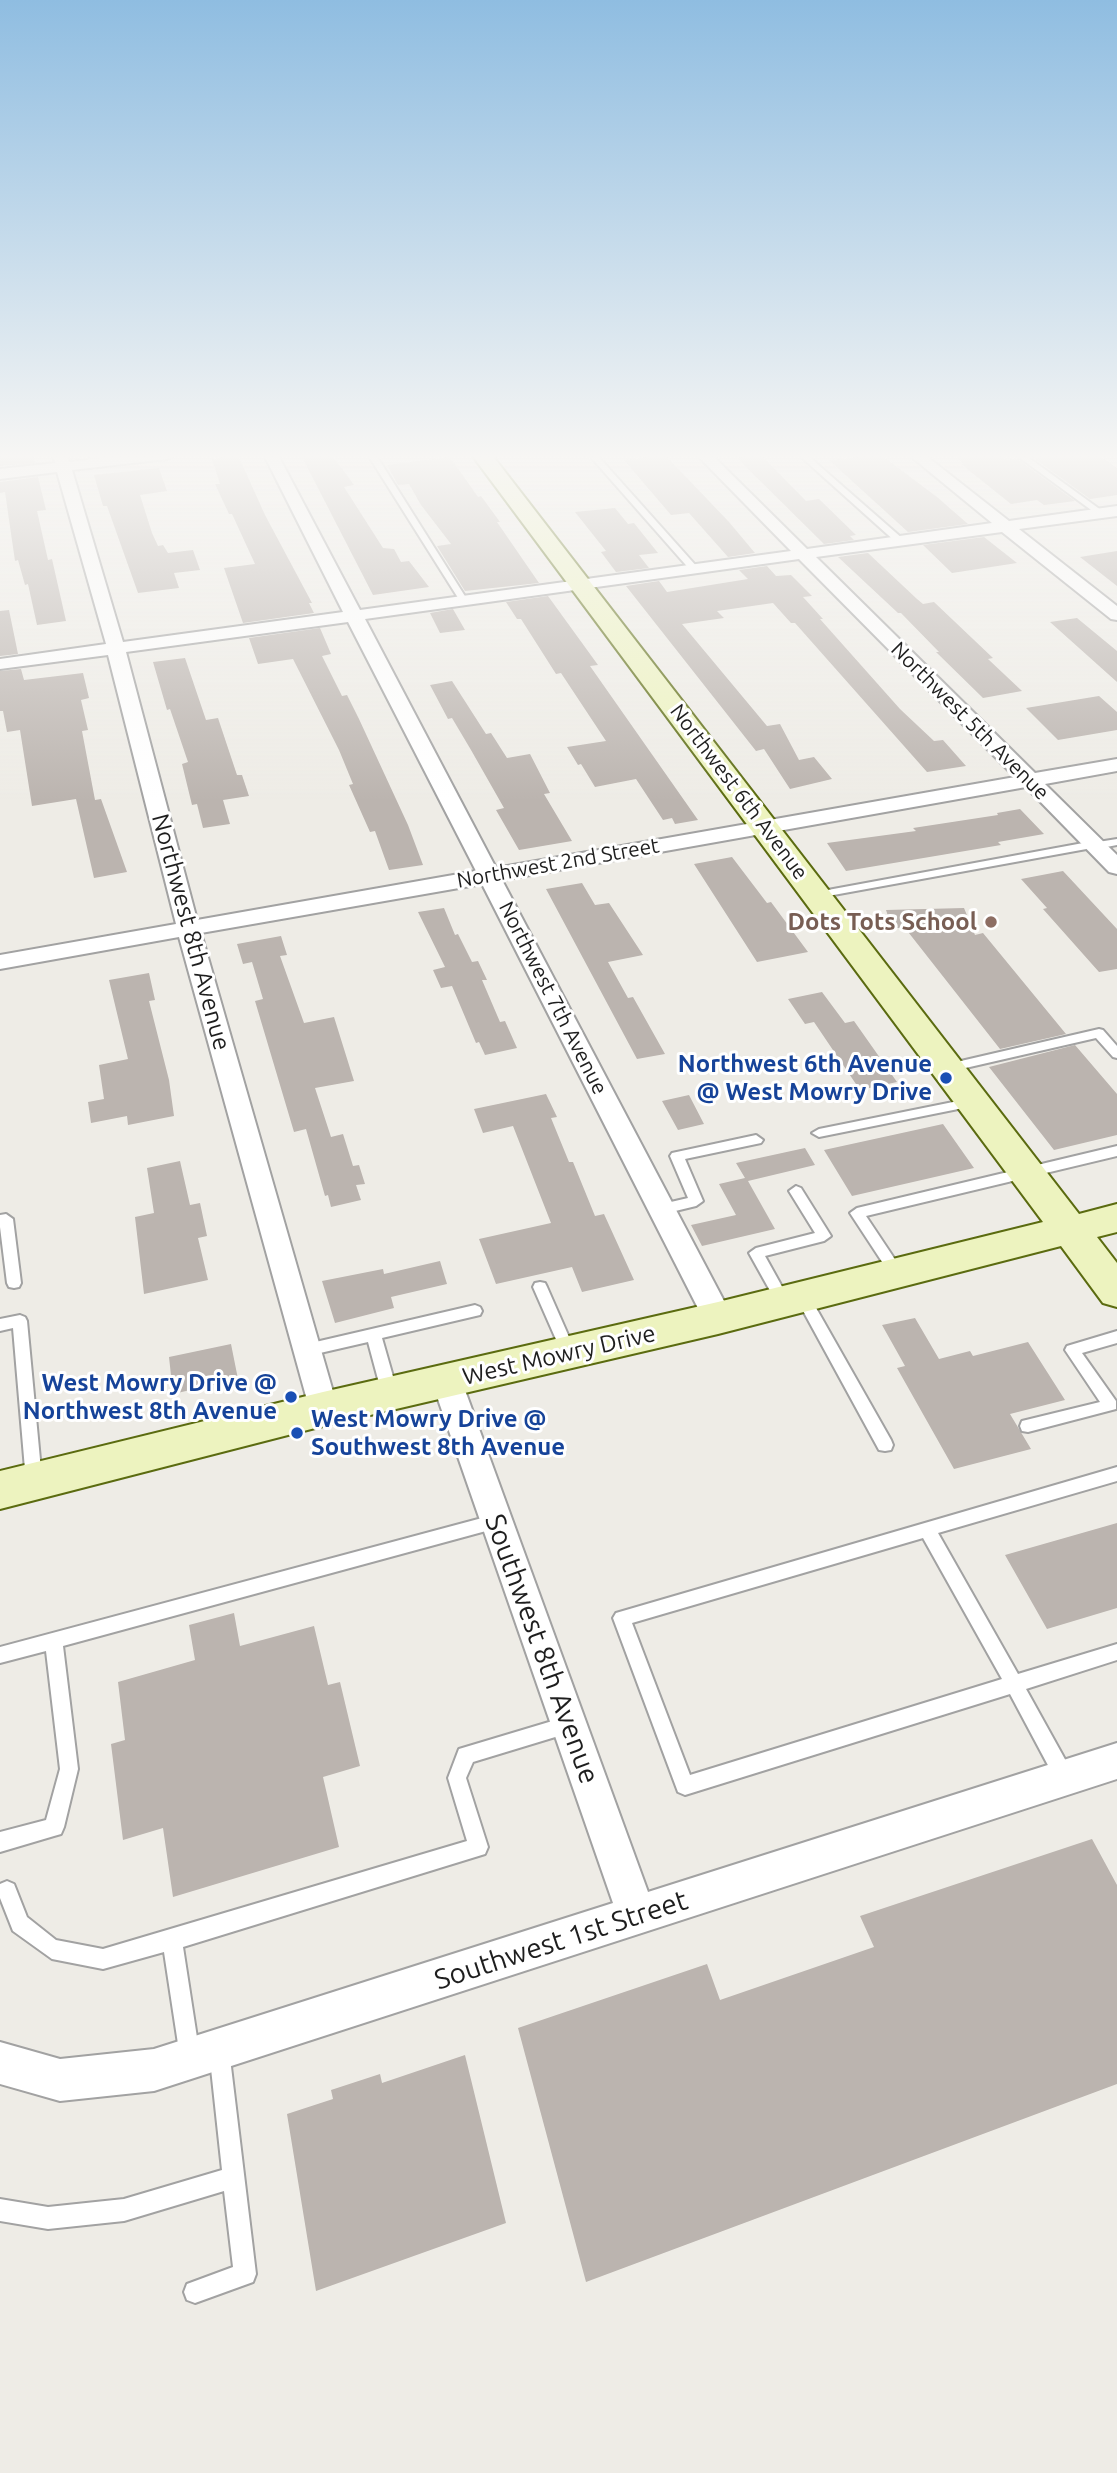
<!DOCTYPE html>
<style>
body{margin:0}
canvas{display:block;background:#eeece6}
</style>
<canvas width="1117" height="2473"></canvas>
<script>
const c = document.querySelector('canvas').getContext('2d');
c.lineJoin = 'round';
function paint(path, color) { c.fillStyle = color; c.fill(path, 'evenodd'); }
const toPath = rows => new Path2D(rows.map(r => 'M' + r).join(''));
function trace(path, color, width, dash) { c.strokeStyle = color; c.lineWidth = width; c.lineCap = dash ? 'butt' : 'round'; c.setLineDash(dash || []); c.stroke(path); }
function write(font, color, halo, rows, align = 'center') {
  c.font = font + ' Ubuntu,sans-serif'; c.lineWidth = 6; c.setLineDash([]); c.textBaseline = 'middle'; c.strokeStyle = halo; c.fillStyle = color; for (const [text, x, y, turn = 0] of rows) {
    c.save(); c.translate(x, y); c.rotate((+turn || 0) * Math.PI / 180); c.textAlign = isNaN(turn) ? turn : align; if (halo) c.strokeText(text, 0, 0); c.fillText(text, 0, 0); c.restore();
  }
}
paint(toPath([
 [0,455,33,455,35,463,0,466],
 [238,455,265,515,312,603,309,603,314,613,243,623,224,568,255,564,232,514,229,514,215,484,220,484,212,459],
 [301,455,332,455,354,485,344,487,383,548,394,549,401,562,409,561,429,587,373,595],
 [665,455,729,522,755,553,728,557,689,513,671,515,624,460],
 [761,455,806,501,819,499,856,535,850,536,854,540,824,544,737,458],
 [881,455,937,497,968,524,908,532,829,460],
 [954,455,1000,455,1006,460,1016,458,1075,501,1044,505,1037,500,1011,504,961,464,964,464],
 [1042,455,1100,456,1117,468,1117,495,1090,499,1031,456],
 [450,457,478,497,481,496,500,522,497,522,539,583,465,591,437,546,451,544,421,505,409,484,398,485,387,465],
 [159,468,167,491,140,495,152,533,158,546,163,545,168,553,193,550,200,570,174,573,179,588,138,593,107,506,103,506,94,475],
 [38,477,46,510,37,511,48,560,52,559,66,621,37,625,28,584,25,585,18,560,15,561,5,492,0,493,0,482],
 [615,508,628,524,634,523,658,553,639,555,649,568,616,572,601,552,606,551,575,512],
 [984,537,1017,563,952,573,923,545],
 [1117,551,1117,586,1080,557],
 [868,553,917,599,923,604,934,602,993,658,988,659,1022,691,983,698,936,652,939,652,901,613,898,613,838,557],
 [767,566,776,576,791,575,812,596,803,597,823,619,820,619,900,709,934,741,943,740,966,766,927,772,795,623,791,623,773,603,717,611,724,618,682,624,767,726,780,724,799,760,814,757,832,779,790,789,764,749,756,751,626,586,659,581,667,592,748,579,739,570],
 [548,596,598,665,590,666,698,820,675,824,672,818,663,820,636,779,595,787,581,764,578,765,567,747,606,741,561,673,556,674,521,619,517,619,506,602],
 [453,609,465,630,440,633,430,613],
 [9,610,18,654,0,656,0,611],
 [1077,618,1117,651,1117,682,1050,622],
 [320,628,331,654,322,656,342,696,347,695,359,719,408,825,423,865,389,870,375,831,370,832,349,785,353,784,339,750,293,659,258,664,249,638],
 [185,658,206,720,218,718,237,775,242,775,249,796,223,800,230,824,203,828,197,804,192,805,182,764,188,762,170,709,167,710,153,662],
 [21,669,24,680,83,673,89,698,81,700,88,730,82,731,95,800,101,799,127,872,94,878,76,799,32,806,20,730,7,732,3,711,0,711,0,671],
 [452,681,486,734,491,733,507,758,530,754,550,793,544,794,572,841,519,850,496,810,504,808,471,750,452,718,448,719,430,685],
 [1099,696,1117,712,1117,730,1058,740,1026,708],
 [1020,809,1044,834,998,842,1001,845,846,871,827,843,916,831,913,828,998,815,997,813],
 [732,857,767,903,771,902,808,952,757,962,694,864],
 [1063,871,1117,929,1117,969,1099,972,1043,909,1047,908,1021,879],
 [582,883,595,905,609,903,643,955,608,962,628,998,633,997,665,1054,637,1059,546,889],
 [444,908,455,935,458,934,472,962,478,961,487,980,482,980,500,1022,505,1021,517,1048,485,1055,479,1042,476,1043,452,986,441,988,433,970,445,967,418,912],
 [964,908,975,935,983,933,1066,1034,1000,1049,905,928,892,928,886,910],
 [281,936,287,955,280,956,304,1023,334,1017,354,1081,315,1088,331,1137,343,1134,353,1166,359,1165,365,1184,356,1185,361,1200,331,1207,328,1195,325,1196,306,1129,294,1132,255,1001,263,999,252,962,243,964,237,944],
 [149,973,155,1000,149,1001,169,1080,174,1116,128,1125,127,1116,91,1123,88,1102,104,1099,99,1065,128,1059,109,980],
 [822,992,845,1023,854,1021,897,1082,860,1090,814,1022,805,1024,788,999],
 [1075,1045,1117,1094,1117,1135,1054,1150,989,1067],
 [546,1094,557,1117,551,1118,569,1162,573,1162,595,1216,604,1214,634,1280,582,1292,572,1267,496,1284,479,1239,551,1223,513,1126,483,1133,474,1109],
 [689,1095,704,1124,678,1130,662,1101],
 [943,1124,974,1168,852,1196,824,1150],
 [805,1148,815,1165,748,1181,775,1229,702,1246,691,1225,736,1215,719,1184,745,1178,736,1163],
 [180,1161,190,1205,200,1203,207,1236,198,1238,208,1280,144,1294,135,1217,154,1213,147,1168],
 [440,1261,447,1284,391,1297,394,1308,335,1323,322,1281,383,1269,384,1274],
 [915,1318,939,1359,970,1351,973,1356,1028,1342,1065,1400,1010,1414,1031,1449,954,1469,897,1368,905,1366,882,1325],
 [231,1344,238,1379,173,1394,169,1357],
 [1117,1523,1117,1608,1047,1629,1005,1555],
 [234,1613,240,1646,314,1626,328,1685,340,1682,360,1766,323,1777,339,1847,173,1897,163,1828,123,1840,111,1744,125,1740,118,1682,195,1660,189,1625],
 [1092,1839,1117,1885,1117,2084,586,2282,518,2028,707,1964,720,2000,874,1947,860,1916],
 [465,2055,506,2223,316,2291,287,2114,333,2099,331,2090,380,2074,382,2083]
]), '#bbb4af');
const lane = toPath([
 [368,455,376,455,468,601,467,603,460,601,368,455],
 [589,455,597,455,698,568,698,572,692,572,589,455],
 [799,455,807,455,903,539,903,543,897,543,799,455],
 [1016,455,1025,455,1105,513,1098,515,1016,455],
 [1117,839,1117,845,1096,849,1092,848,817,898,811,895,817,892,1094,841,1098,842,1117,839],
 [1099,1029,1103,1030,1117,1046,1117,1058,1113,1057,1096,1038,948,1072,942,1068,948,1064,1099,1029],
 [973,1098,978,1099,979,1102,978,1105,819,1137,812,1133,819,1129,973,1098],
 [756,1135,763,1140,761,1143,685,1159,703,1201,696,1206,663,1214,658,1213,656,1209,658,1205,688,1198,670,1156,672,1153,756,1135],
 [1117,1146,1117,1156,866,1216,904,1273,902,1277,897,1278,892,1277,850,1213,857,1208,1117,1146],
 [796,1186,801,1188,831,1236,824,1241,765,1256,790,1301,788,1305,783,1307,778,1305,749,1253,756,1248,815,1233,789,1191,796,1186],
 [6,1214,13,1219,21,1283,19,1287,14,1288,9,1287,7,1283,0,1227,0,1215,6,1214],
 [540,1282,545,1283,547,1287,576,1353,574,1357,569,1359,564,1357,562,1353,533,1287,535,1283,540,1282],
 [802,1291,807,1292,891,1440,893,1445,891,1450,885,1451,879,1450,795,1296,797,1292,802,1291],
 [475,1305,480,1307,482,1311,480,1315,382,1338,398,1394,395,1398,390,1400,385,1398,382,1394,368,1342,307,1356,302,1354,300,1350,302,1346,307,1344,475,1305],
 [20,1315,25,1317,27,1321,42,1481,40,1486,34,1488,28,1486,26,1481,13,1328,0,1331,0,1319,20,1315],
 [1117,1331,1117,1343,1082,1353,1116,1401,1116,1409,1028,1432,1022,1431,1020,1426,1022,1421,1100,1402,1065,1350,1067,1346,1117,1331],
 [1117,1467,1117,1481,938,1533,1018,1674,1117,1644,1117,1660,1026,1689,1072,1772,1074,1778,1072,1784,1065,1787,1058,1784,1010,1694,685,1795,678,1792,613,1618,616,1613,1117,1467],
 [923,1538,1002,1679,690,1775,632,1623,923,1538],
 [497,1514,503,1516,505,1521,503,1526,497,1528,63,1646,78,1769,64,1827,61,1834,54,1836,0,1852,0,1832,46,1820,60,1769,46,1651,0,1663,0,1647,497,1514],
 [569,1716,575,1719,578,1725,575,1731,473,1762,466,1778,488,1847,485,1854,183,1947,200,2057,197,2064,190,2067,183,2064,180,2057,164,1952,103,1969,52,1959,13,1931,0,1898,0,1884,7,1881,14,1884,27,1917,56,1940,103,1949,467,1841,448,1778,459,1749,569,1716],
 [219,2040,226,2043,229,2050,256,2274,253,2282,195,2303,187,2300,184,2292,187,2284,233,2267,224,2191,124,2221,48,2229,0,2221,0,2199,48,2207,124,2199,222,2170,209,2050,212,2043,219,2040]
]);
const street = toPath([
 [53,455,67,455,69,462,128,455,174,455,167,459,72,470,123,642,343,612,264,455,278,455,360,610,791,551,697,455,712,455,807,549,992,523,909,455,925,455,1009,521,1117,506,1117,516,1019,529,1117,606,1117,620,1111,619,1002,532,816,557,1035,773,1117,759,1117,771,1045,784,1117,855,1117,874,1109,872,1026,787,502,880,733,1318,728,1326,718,1329,708,1326,703,1318,482,884,201,933,338,1409,334,1418,323,1421,312,1418,179,937,0,969,0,955,176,924,108,655,0,669,0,659,106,644,57,472,0,479,0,469,55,463,53,455],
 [799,559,1015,777,496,868,365,619,799,559],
 [348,622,476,871,197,920,126,652,348,622],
 [447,1370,458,1373,462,1382,648,1892,1117,1743,1117,1779,154,2091,60,2101,0,2084,0,2042,60,2059,154,2049,613,1903,432,1382,436,1373,447,1370]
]);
const secondary = toPath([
 [472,455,492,455,1079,1214,1117,1204,1117,1232,1097,1237,1117,1263,1117,1307,1103,1303,1061,1246,718,1334,323,1426,0,1509,0,1471,323,1392,718,1302,1043,1222,472,455]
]);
trace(lane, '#a2a2a2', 4);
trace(street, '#a2a2a2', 4);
trace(secondary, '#5b6b10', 4);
paint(lane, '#fff');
paint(street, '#fff');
paint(secondary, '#edf3bf');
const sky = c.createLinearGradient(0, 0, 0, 801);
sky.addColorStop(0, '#8fbde1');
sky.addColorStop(0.57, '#f7f6f4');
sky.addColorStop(1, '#f7f6f400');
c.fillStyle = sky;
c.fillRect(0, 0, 1117, 801);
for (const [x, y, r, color] of [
 [991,922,7,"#8d6e63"],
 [946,1078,7,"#1a4fb4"],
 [291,1397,7,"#1a4fb4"],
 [297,1433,7,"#1a4fb4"]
]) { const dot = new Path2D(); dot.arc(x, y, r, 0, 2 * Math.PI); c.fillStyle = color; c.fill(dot); trace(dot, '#fff', 2.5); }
write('21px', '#1e1e1e', '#fff', [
 ["Northwest 5th Avenue",970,721,45],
 ["Northwest 6th Avenue",739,792,53],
 ["Northwest 2nd Street",558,863,-10],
 ["Northwest 7th Avenue",553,998,63]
]);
write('bold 24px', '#785e54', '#fff', [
 ["Dots Tots School",977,922]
], 'right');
write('24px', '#1e1e1e', '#fff', [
 ["Northwest 8th Avenue",191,932,75],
 ["West Mowry Drive",559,1355,-13]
]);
write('bold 24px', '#164399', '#fff', [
 ["Northwest 6th Avenue",932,1064],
 ["@ West Mowry Drive",932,1092],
 ["West Mowry Drive @",277,1383],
 ["Northwest 8th Avenue",277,1411],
 ["West Mowry Drive @",311,1419,"left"],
 ["Southwest 8th Avenue",311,1447,"left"]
], 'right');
write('28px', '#1e1e1e', '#fff', [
 ["Southwest 8th Avenue",542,1649,70],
 ["Southwest 1st Street",561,1940,-18]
]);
</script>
